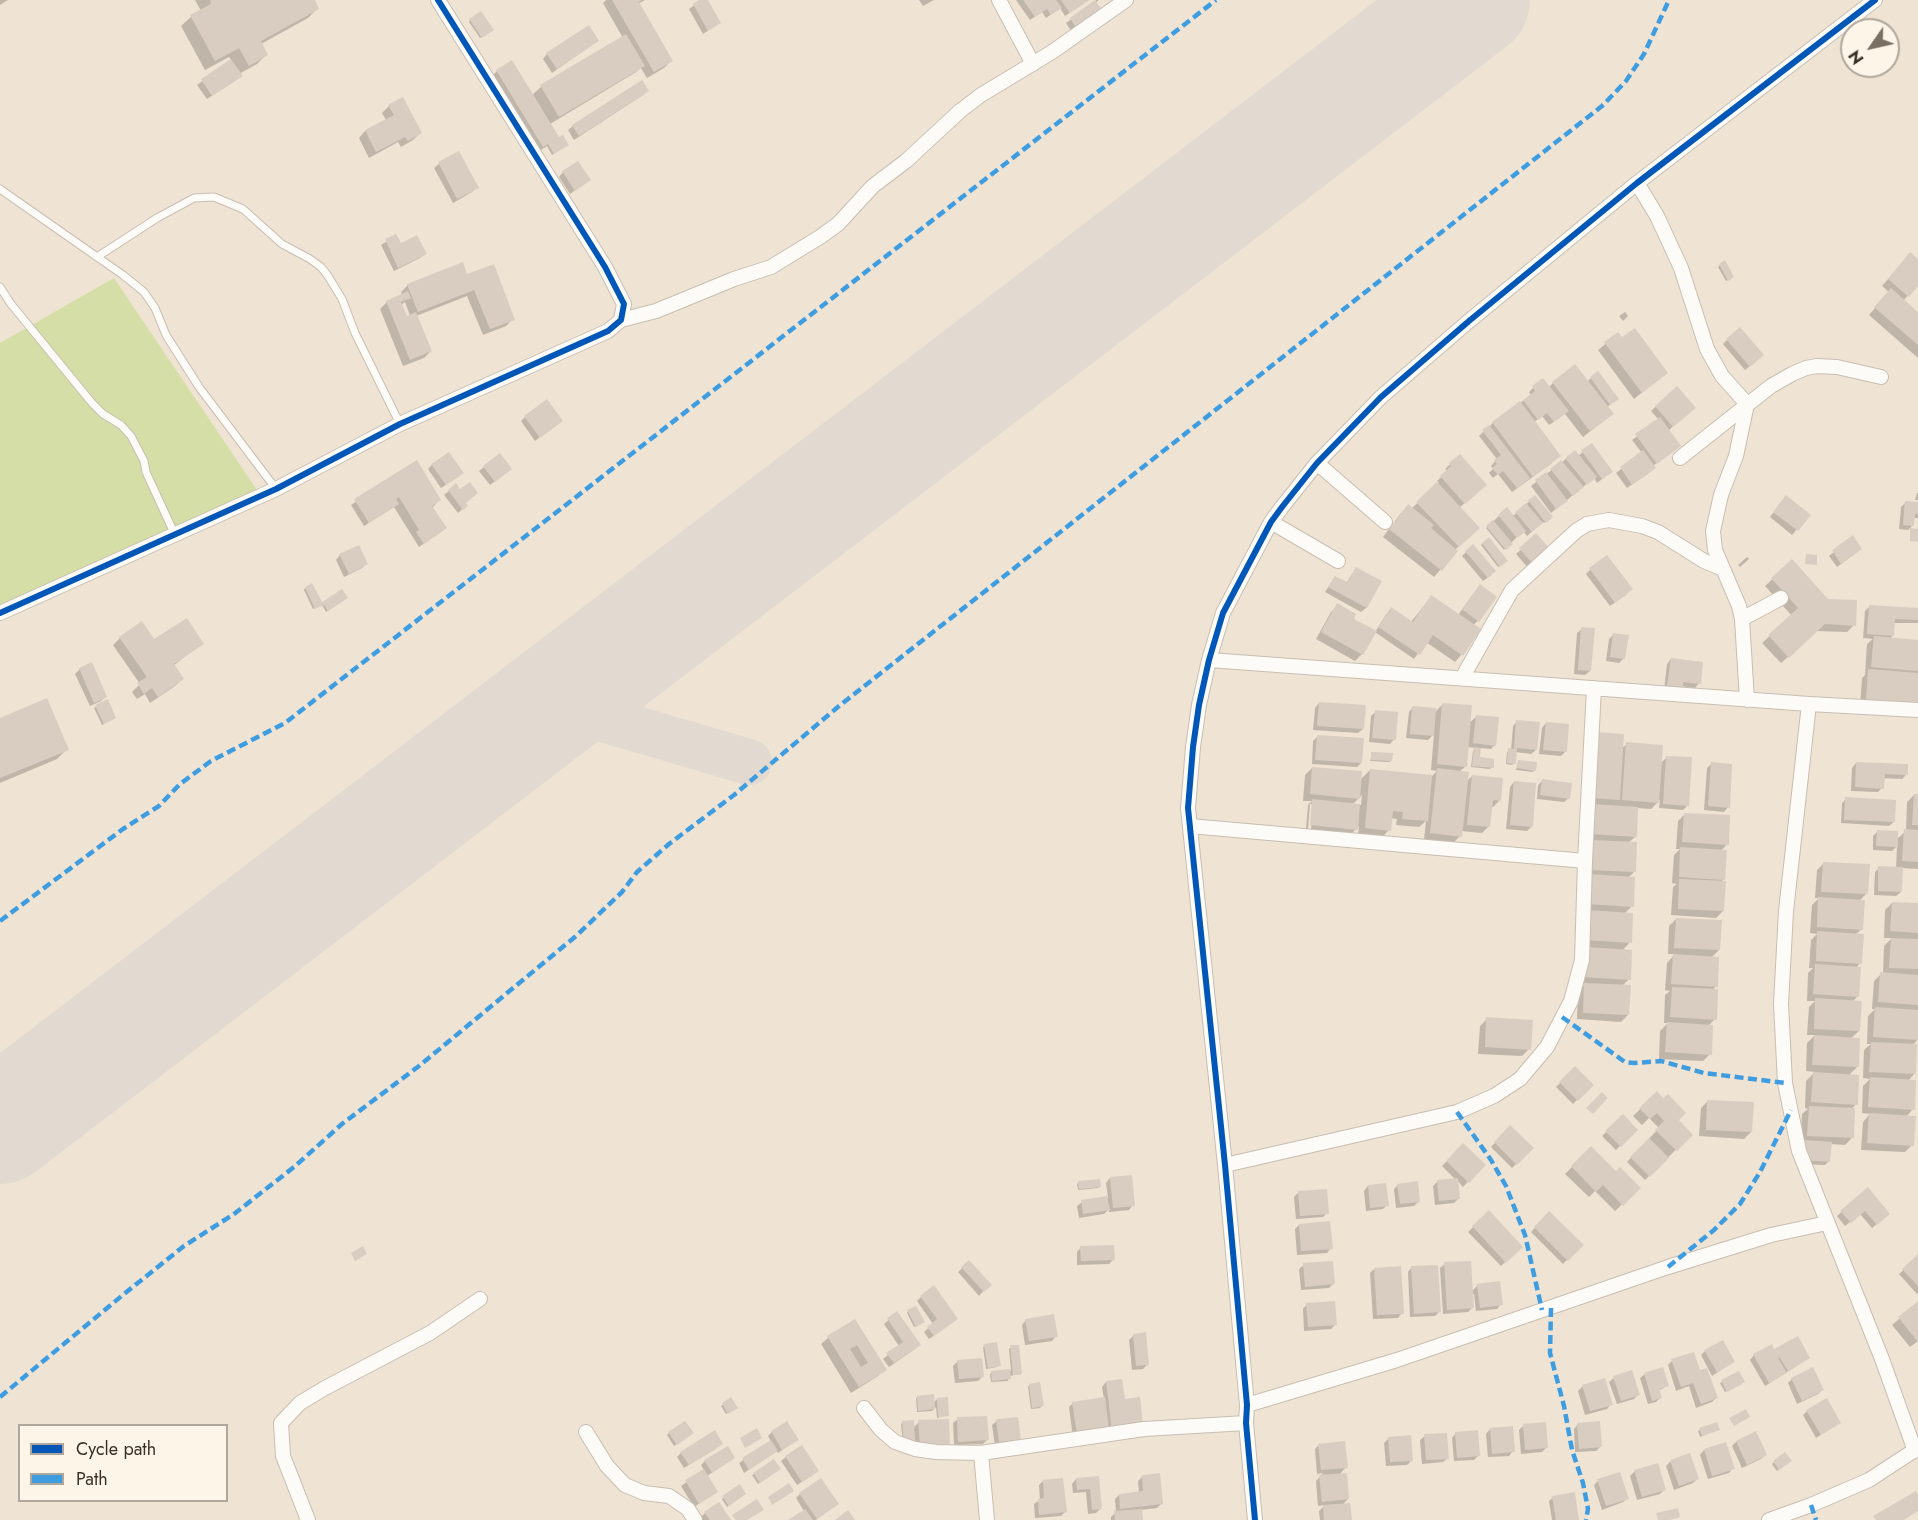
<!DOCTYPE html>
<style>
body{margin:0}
#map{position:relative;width:1918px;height:1520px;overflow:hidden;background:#efe3d3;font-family:Jost,sans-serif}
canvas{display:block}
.legend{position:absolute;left:18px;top:1424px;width:210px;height:78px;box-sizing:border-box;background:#fef5e9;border:2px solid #afa79b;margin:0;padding:8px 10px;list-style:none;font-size:18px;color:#393125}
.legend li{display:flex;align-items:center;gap:12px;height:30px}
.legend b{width:30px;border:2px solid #afa79b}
.north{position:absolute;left:1840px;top:18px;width:60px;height:60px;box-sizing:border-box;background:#fef5e9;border:2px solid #afa79b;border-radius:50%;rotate:236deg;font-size:16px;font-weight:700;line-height:24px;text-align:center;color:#393125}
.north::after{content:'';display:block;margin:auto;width:21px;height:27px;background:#796f62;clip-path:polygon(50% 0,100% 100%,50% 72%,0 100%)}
</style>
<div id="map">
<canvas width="1918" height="1520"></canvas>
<ul class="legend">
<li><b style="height:8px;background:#0057b8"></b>Cycle path</li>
<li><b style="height:8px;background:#3e9de0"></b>Path</li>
</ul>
<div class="north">N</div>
</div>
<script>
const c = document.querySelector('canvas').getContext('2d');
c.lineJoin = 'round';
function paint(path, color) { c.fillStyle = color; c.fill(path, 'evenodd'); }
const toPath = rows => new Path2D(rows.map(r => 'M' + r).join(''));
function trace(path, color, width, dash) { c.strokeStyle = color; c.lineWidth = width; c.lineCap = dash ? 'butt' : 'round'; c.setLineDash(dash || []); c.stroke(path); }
paint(toPath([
 [114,278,263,499,5,618,0,603,0,343]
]), '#d5dea7');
paint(toPath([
 [0,0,8,0,0,5],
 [195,0,313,0,318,8,308,18,261,44,267,54,257,64,239,74,236,80,207,99,197,85,231,60,229,57,205,70,181,26,191,17,201,11],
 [606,0,645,0,638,4,671,61,664,68,647,78,641,68,636,72,550,124,559,139,566,146,552,155,547,146,536,153,490,78,497,71,532,95,541,87,623,38,603,3],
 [702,0,706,0,719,23,703,34,689,9],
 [919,0,934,0,923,6],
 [1016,0,1089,0,1065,16,1060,8,1046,18,1042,12,1030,20],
 [1095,0,1099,0,1095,3,1100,10,1071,31,1066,23,1096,1],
 [470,20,490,31,480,38,469,22],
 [597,41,552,73,543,59,547,54],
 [642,82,647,91,643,95,574,140,568,130,573,126],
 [389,106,420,133,413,140,401,147,398,142,369,158,359,138,365,131,386,120,382,113],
 [459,153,477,188,472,192,453,203,434,168,439,164],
 [563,172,589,180,570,194,559,177],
 [395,236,400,245,425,254,420,258,394,271,381,245],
 [1904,261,1918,261,1918,284,1903,301,1918,314,1918,358,1869,315,1889,292,1882,286],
 [1720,265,1731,279,1726,281,1718,267],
 [467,276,513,319,506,326,483,335,467,296,416,316,431,351,424,358,403,366,380,309,387,302,402,295,401,292,408,285],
 [405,302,410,316,406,318,401,305],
 [1625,312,1628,316,1623,321,1619,316],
 [1618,334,1666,373,1634,399,1598,350],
 [1727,340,1757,360,1745,370,1723,344],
 [1591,378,1612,403,1607,407,1605,420,1583,437,1565,414,1549,425,1542,416,1534,422,1552,463,1512,492,1498,474,1493,478,1489,473,1493,469,1491,466,1497,459,1479,436,1493,423,1531,395,1529,392,1533,388,1549,387,1553,383,1587,382],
 [1677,388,1689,412,1668,431,1674,450,1653,466,1650,472,1627,488,1616,473,1642,453,1632,440,1659,420,1651,411],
 [525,417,556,425,535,441,521,421],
 [1592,445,1606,476,1597,483,1594,478,1551,513,1531,486,1575,452,1578,456],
 [499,455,506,473,490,485,479,471],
 [1459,456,1481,489,1459,508,1478,527,1455,550,1456,551,1434,577,1383,537,1401,513,1411,509,1439,483,1437,481,1448,471,1445,469],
 [416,463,439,500,433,507,441,532,419,547,394,507,364,526,351,505],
 [432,465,458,477,441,488,428,469],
 [456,485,460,491,466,506,458,513,444,495],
 [1917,493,1918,493,1918,500,1915,500],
 [1534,497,1551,517,1544,523,1543,522,1527,536,1523,531,1504,550,1486,528,1499,516,1512,517],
 [1782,501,1809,515,1792,535,1770,517],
 [1905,503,1918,504,1918,518,1913,518,1913,525,1908,530,1899,529,1901,507],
 [1536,536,1549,550,1529,569,1516,554],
 [1853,537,1856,553,1837,567,1829,556],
 [1489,539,1506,561,1498,567,1481,545],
 [1466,552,1490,576,1483,581,1462,556],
 [340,555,366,564,362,568,344,577,336,560],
 [1747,557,1749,559,1740,567,1738,565],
 [1792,561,1828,600,1854,625,1847,632,1817,631,1781,663,1762,643,1792,616,1765,586],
 [1356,568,1380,581,1366,608,1361,612,1325,592,1335,577,1346,583],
 [1590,570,1627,594,1610,606,1586,574],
 [305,588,322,604,344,600,326,612,322,605,313,609,304,590],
 [1476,590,1478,621,1473,625,1461,655,1455,662,1426,642,1414,659,1375,632,1362,654,1355,661,1316,639,1331,612,1338,605,1352,619,1375,632,1387,613,1411,622,1431,597,1458,615],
 [1869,607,1918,610,1918,623,1894,623,1893,635,1890,639,1918,641,1918,712,1860,708,1862,678,1865,675,1867,644,1873,639,1863,638,1865,611],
 [1582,629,1590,671,1585,675,1574,674,1577,633],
 [1614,634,1624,658,1619,663,1606,661,1609,639],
 [120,638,154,642,202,643,173,666,182,679,175,686,150,703,145,694,137,699,132,692,140,684,113,645],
 [1671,659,1699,683,1695,688,1681,686,1677,692,1664,690,1667,664],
 [80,669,105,697,101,701,90,706,75,674],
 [1319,703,1363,729,1358,733,1313,730,1315,708],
 [1443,704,1469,723,1476,717,1495,745,1491,749,1479,748,1478,759,1492,767,1490,769,1471,767,1473,751,1476,748,1467,747,1466,766,1459,772,1466,782,1472,776,1500,800,1493,807,1491,807,1489,826,1482,833,1461,831,1460,836,1453,843,1424,840,1426,821,1419,827,1396,825,1397,819,1390,818,1389,830,1382,837,1358,835,1359,826,1352,833,1311,830,1313,804,1310,804,1308,829,1306,829,1308,805,1312,801,1303,801,1305,775,1312,768,1360,780,1370,770,1432,776,1437,771,1431,770,1434,734,1428,740,1406,738,1409,712,1413,707,1434,713],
 [1362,795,1361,805,1352,805],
 [97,706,113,719,102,725,94,708],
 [1376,711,1394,739,1390,744,1369,742,1371,716],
 [0,720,67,749,57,759,0,783],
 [1517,721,1536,750,1531,754,1515,752,1514,763,1512,765,1506,764,1507,752,1511,750,1513,726],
 [1546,723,1565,752,1561,756,1539,754,1542,728],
 [1317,737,1361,763,1357,767,1312,764,1313,741],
 [1627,744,1660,764,1667,757,1688,805,1683,810,1659,808,1660,800,1651,809,1637,808,1635,837,1628,843,1634,872,1628,878,1632,906,1624,914,1630,942,1622,951,1629,979,1622,986,1628,1015,1621,1022,1577,1019,1578,991,1585,984,1578,983,1586,805,1621,749],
 [1372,754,1391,761,1389,762,1370,761],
 [1518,762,1535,770,1533,772,1516,770],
 [1856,763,1906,775,1902,779,1883,778,1882,788,1878,792,1851,791,1852,768],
 [1711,764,1728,807,1724,812,1704,810,1707,768],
 [1542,781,1569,798,1564,802,1537,799,1538,785],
 [1514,782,1531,827,1527,831,1506,829,1510,787],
 [1914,795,1918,796,1918,869,1902,868,1901,892,1896,896,1874,895,1875,872,1879,868,1896,868,1897,846,1892,851,1873,850,1873,836,1877,832,1897,839,1906,831,1907,802],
 [1846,799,1894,822,1889,826,1841,823,1842,803],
 [1685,814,1727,844,1721,851,1724,879,1720,883,1723,911,1716,918,1671,915,1673,887,1677,884,1672,883,1674,855,1680,849,1676,849,1678,821],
 [1824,863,1866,894,1859,901,1862,929,1855,935,1860,963,1856,968,1858,996,1852,1002,1859,1031,1850,1039,1857,1067,1848,1076,1856,1104,1851,1110,1852,1138,1845,1145,1830,1144,1829,1161,1825,1165,1799,1164,1802,1114,1808,1109,1805,1108,1806,1081,1815,1072,1806,1071,1807,1043,1815,1035,1807,1035,1809,1007,1815,1001,1807,1001,1808,973,1813,968,1809,968,1811,940,1817,934,1810,933,1812,905,1819,898,1815,898,1817,870],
 [1892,903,1918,905,1918,1039,1912,1046,1914,1074,1908,1081,1913,1109,1906,1117,1912,1145,1905,1152,1861,1150,1863,1122,1870,1114,1862,1113,1863,1086,1870,1079,1863,1078,1864,1050,1871,1044,1867,1044,1868,1016,1875,1009,1872,1009,1874,981,1881,974,1883,974,1884,946,1892,938,1884,938,1885,910],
 [1676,919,1719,950,1711,958,1716,986,1712,991,1715,1019,1708,1026,1710,1054,1703,1061,1659,1059,1660,1031,1668,1023,1664,1023,1665,995,1670,991,1665,990,1667,963,1675,954,1668,954,1669,926],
 [1487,1019,1529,1049,1522,1056,1478,1054,1480,1026],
 [1575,1068,1592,1085,1573,1104,1556,1087],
 [1657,1093,1677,1120,1691,1135,1645,1180,1627,1162,1659,1128,1649,1118,1642,1125,1633,1116],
 [1708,1101,1751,1132,1744,1139,1699,1136,1701,1108],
 [1623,1116,1636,1130,1616,1150,1602,1136],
 [1510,1127,1532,1148,1512,1168,1491,1147],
 [1463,1145,1484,1165,1463,1187,1457,1180,1459,1198,1454,1203,1435,1205,1433,1186,1437,1182,1456,1180,1442,1166],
 [1591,1148,1615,1173,1639,1188,1615,1211,1595,1191,1589,1197,1565,1174],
 [1110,1178,1133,1205,1129,1210,1109,1212,1109,1209,1104,1214,1079,1218,1077,1206,1082,1202,1108,1198,1106,1183],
 [1079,1182,1100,1187,1098,1188,1078,1190,1077,1184],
 [1398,1185,1419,1201,1414,1206,1396,1208,1394,1189],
 [1368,1186,1387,1205,1383,1209,1366,1211,1364,1191],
 [1868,1189,1884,1218,1872,1228,1860,1214,1845,1226,1837,1216],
 [1298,1193,1327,1213,1323,1217,1296,1219,1294,1197],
 [1489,1212,1521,1247,1501,1266,1468,1232],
 [1549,1213,1582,1245,1563,1264,1531,1232],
 [1299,1225,1331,1248,1327,1253,1297,1255,1295,1229],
 [1081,1247,1113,1260,1109,1264,1077,1265,1077,1252],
 [1918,1257,1918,1293,1917,1294,1899,1274],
 [969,1262,989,1285,979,1296,958,1272],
 [1445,1264,1471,1292,1478,1285,1501,1304,1497,1309,1476,1311,1474,1294,1472,1294,1472,1308,1468,1312,1443,1314,1440,1268],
 [1304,1265,1333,1284,1329,1288,1301,1290,1299,1269],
 [1412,1267,1439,1312,1435,1316,1410,1317,1408,1272],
 [1374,1269,1402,1313,1398,1318,1373,1319,1370,1273],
 [921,1297,952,1323,929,1339,924,1332,933,1324,917,1301],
 [1918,1303,1918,1341,1910,1347,1892,1325],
 [1307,1304,1336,1324,1331,1329,1304,1331,1303,1309],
 [908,1311,921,1324,914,1327,907,1313],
 [897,1313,915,1349,889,1367,883,1359,899,1346,884,1324],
 [1026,1320,1056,1336,1052,1341,1025,1345,1022,1325],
 [854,1321,885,1369,878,1376,851,1393,821,1344,828,1338],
 [1134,1335,1148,1364,1143,1369,1132,1370,1129,1340],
 [985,1346,999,1365,997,1367,986,1369,983,1347],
 [1011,1347,1021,1374,1009,1376,1008,1381,991,1382,990,1374,992,1372,1011,1371,1009,1349],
 [1705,1351,1733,1362,1712,1376,1701,1355],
 [1774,1351,1809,1358,1765,1386,1750,1360,1754,1355],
 [958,1361,982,1377,978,1381,955,1383,953,1366],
 [1672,1361,1699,1372,1716,1398,1712,1402,1696,1408,1689,1386,1676,1391,1668,1365],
 [1645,1374,1667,1386,1658,1391,1660,1398,1656,1402,1648,1404,1640,1378],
 [1614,1378,1638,1395,1634,1399,1617,1404,1609,1382],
 [1792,1379,1822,1390,1818,1394,1797,1404,1788,1383],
 [1106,1382,1123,1401,1137,1429,1073,1438,1069,1407,1073,1403,1104,1399,1102,1387],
 [1722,1382,1742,1384,1725,1392,1720,1383],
 [1029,1385,1042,1406,1040,1408,1031,1409,1028,1387],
 [1583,1386,1611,1404,1607,1409,1585,1415,1578,1391],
 [917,1397,933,1403,937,1399,948,1415,937,1418,936,1407,932,1411,917,1412,916,1399],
 [731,1399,734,1409,726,1414,721,1406],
 [1807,1411,1839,1423,1816,1438,1803,1415],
 [958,1419,987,1440,983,1444,954,1445,953,1423],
 [997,1421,1019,1440,1015,1444,995,1446,992,1425],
 [903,1422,913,1428,919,1422,949,1445,944,1449,916,1450,915,1439,912,1443,903,1443,901,1424],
 [1578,1424,1601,1446,1596,1451,1575,1452,1574,1429],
 [1523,1426,1546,1448,1542,1452,1521,1454,1519,1430],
 [1490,1429,1513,1451,1509,1456,1488,1457,1486,1434],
 [1700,1430,1718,1430,1700,1437,1698,1431],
 [772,1432,797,1440,778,1453,776,1451,744,1473,739,1463,771,1442,768,1436],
 [669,1433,690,1435,674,1446,667,1435],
 [1456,1433,1479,1455,1474,1460,1454,1461,1452,1438],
 [1755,1433,1765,1455,1761,1459,1742,1468,1732,1446,1736,1442],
 [1425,1436,1448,1458,1443,1462,1422,1464,1420,1440],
 [1389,1438,1412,1460,1407,1465,1386,1466,1384,1443],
 [1319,1445,1346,1467,1339,1475,1348,1499,1342,1505,1350,1520,1320,1520,1319,1511,1325,1505,1318,1506,1316,1481,1323,1473,1317,1474,1315,1449],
 [717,1448,684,1468,677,1457,681,1453],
 [1704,1450,1733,1468,1729,1473,1708,1479,1700,1455],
 [1785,1454,1790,1461,1777,1471,1772,1464],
 [1689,1455,1697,1479,1693,1483,1674,1490,1666,1466,1670,1462],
 [786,1457,813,1475,797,1485,781,1461],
 [734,1458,707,1476,716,1492,694,1507,681,1486,704,1470,701,1465,705,1461],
 [777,1471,758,1484,752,1475,754,1474],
 [1635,1471,1664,1490,1660,1494,1637,1500,1630,1476],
 [1142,1477,1161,1504,1157,1508,1140,1510,1141,1520,1111,1520,1111,1517,1116,1512,1115,1499,1119,1495,1139,1493,1138,1481],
 [1097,1478,1100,1509,1096,1513,1088,1514,1086,1492,1073,1493,1072,1484,1076,1479],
 [1043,1481,1065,1512,1061,1516,1035,1518,1034,1504,1040,1500,1039,1485],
 [1598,1481,1628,1498,1623,1502,1602,1510,1594,1485],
 [800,1494,837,1504,816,1520,791,1520,804,1511,796,1498],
 [743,1495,727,1507,722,1499,723,1498],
 [1553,1497,1577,1520,1552,1520,1549,1501],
 [705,1513,729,1520,703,1520,701,1517]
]), '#0003');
trace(toPath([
 [551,704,749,762]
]), '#e2dad0', 46);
trace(toPath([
 [0,1126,1472,0]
]), '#e2dad0', 116);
paint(toPath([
 [210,0,315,0,319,9,261,41,268,55,249,66,239,48,215,61,190,15,211,4],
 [612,0,642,0,639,2,673,61,654,72],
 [699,0,708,0,721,23,708,31,693,4],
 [1023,0,1056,0,1062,8,1051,15,1047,9,1035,17],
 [1061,0,1089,0,1070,13],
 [1095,0,1102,10,1076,28,1070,18],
 [481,11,494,30,482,38,469,19],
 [589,25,599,41,557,69,546,53],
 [626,34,645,66,559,117,540,85],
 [231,59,243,76,212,96,201,79],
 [512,60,559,137,563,135,569,145,554,154,548,144,543,147,496,70],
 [642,80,649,91,579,136,572,125],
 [403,97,422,133,408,141,405,137,376,152,365,130,394,115,388,105],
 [459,151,479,188,457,199,438,162],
 [578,161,591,180,575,191,562,171],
 [396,234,401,243,417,235,427,254,398,268,385,239],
 [1910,252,1918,259,1918,286,1909,297,1888,279],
 [1725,260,1734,277,1728,281,1719,264],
 [463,262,467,274,494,264,515,320,490,329,474,290,418,312,407,284],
 [1891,288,1918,312,1918,345,1874,307],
 [408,291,411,298,401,302,407,316,416,312,432,351,410,360,386,301],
 [1740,327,1764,355,1750,367,1726,339],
 [1635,328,1668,373,1642,393,1604,342,1618,332,1622,337],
 [1575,364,1614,414,1590,431,1552,382],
 [1598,371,1619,399,1610,405,1590,377],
 [1543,378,1569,411,1554,422,1547,413,1538,420,1523,400,1535,391,1532,386],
 [1677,386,1696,408,1673,427,1655,406],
 [547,399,563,421,540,438,524,416],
 [1520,401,1561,456,1533,477,1492,422],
 [1660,417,1681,446,1657,464,1635,434],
 [1489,425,1530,478,1517,488,1503,471,1498,475,1492,468,1497,464,1494,460,1501,455,1482,430],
 [1592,443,1613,472,1602,479,1581,450],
 [1575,450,1597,477,1587,485,1565,458],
 [1643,450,1656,468,1632,485,1620,467],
 [449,452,464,473,446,485,431,464],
 [500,453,512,469,495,482,483,466],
 [1460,454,1487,485,1465,504,1440,476,1451,466,1449,463],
 [417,460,441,500,432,506,447,528,424,544,416,532,419,530,399,497,396,499,399,504,369,523,354,499],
 [1561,460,1584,487,1573,496,1550,469],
 [1546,472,1568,501,1556,509,1535,480],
 [470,482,478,493,466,503,468,506,463,510,448,490,456,483,460,489],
 [1437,482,1480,528,1459,547,1416,502],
 [1535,495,1553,517,1546,523,1528,500],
 [1786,495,1811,515,1798,531,1773,512],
 [1905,501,1918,502,1918,514,1915,514,1914,526,1903,525],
 [1526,503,1543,523,1532,532,1515,512],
 [1408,504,1434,525,1431,528,1458,551,1442,571,1389,529],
 [1507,507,1526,531,1517,538,1498,515],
 [1493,520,1513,544,1506,550,1486,526],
 [1910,528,1918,529,1918,542,1910,541],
 [1536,533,1551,550,1534,565,1519,548],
 [1853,535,1862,549,1841,564,1832,550],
 [1489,537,1508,561,1500,567,1482,543],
 [1473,544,1496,571,1488,578,1465,551],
 [359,545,368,564,349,574,339,554],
 [1806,554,1817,555,1817,565,1805,564],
 [1607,555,1633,589,1615,603,1589,568],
 [1792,559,1828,599,1857,600,1856,626,1825,624,1789,658,1768,635,1798,608,1771,578],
 [1356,567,1382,581,1367,608,1328,587,1335,576,1347,582],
 [312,583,322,602,342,589,348,598,328,611,324,605,315,609,305,587],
 [1480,584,1497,597,1479,622,1462,609],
 [1431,595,1481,629,1463,656,1433,635,1420,655,1378,627,1391,607,1413,622],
 [1337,603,1356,614,1354,619,1377,631,1363,655,1321,632],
 [1869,605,1918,608,1918,620,1895,619,1894,636,1867,634],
 [187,618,204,644,174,664,184,679,158,697,152,688,144,694,137,683,147,677,119,637,142,621,154,639],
 [1581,627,1595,628,1591,671,1578,670],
 [1613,633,1629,635,1625,659,1610,657],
 [1874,636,1918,640,1918,671,1871,667],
 [1671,658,1703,662,1701,684,1683,682,1683,688,1667,686],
 [92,662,107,697,94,703,79,668],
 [1868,669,1918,673,1918,705,1866,701],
 [47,698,69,750,0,778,0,718],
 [108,699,116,718,104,724,95,705],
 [1319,702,1366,705,1364,729,1317,726],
 [1442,703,1472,705,1467,767,1437,764],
 [1412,706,1436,708,1434,736,1410,734],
 [1375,710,1398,712,1396,740,1372,738],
 [1476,715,1499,717,1496,746,1473,743],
 [1516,720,1540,722,1537,750,1517,748,1516,764,1507,763,1508,748,1514,749],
 [1546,722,1569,724,1567,752,1543,750],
 [1596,732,1624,734,1620,800,1592,798],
 [1317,735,1364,738,1362,763,1315,760],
 [1626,742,1663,745,1659,803,1622,800],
 [1474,747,1481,748,1480,757,1494,759,1494,768,1472,766],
 [1371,752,1393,753,1392,761,1371,760],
 [1666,756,1692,757,1689,806,1663,804],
 [1518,760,1537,762,1536,771,1517,768],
 [1711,762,1732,764,1730,808,1708,806],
 [1856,762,1908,764,1908,775,1885,774,1884,789,1855,787],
 [1312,767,1362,771,1360,799,1310,794],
 [1437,768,1469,772,1462,837,1430,833],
 [1370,769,1432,775,1428,821,1402,819,1403,812,1393,811,1391,831,1365,828],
 [1472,775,1503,778,1501,801,1493,800,1490,827,1467,825],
 [1542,779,1572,783,1570,799,1540,795],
 [1514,781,1536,783,1533,827,1510,825],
 [1914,794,1918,794,1918,825,1912,825],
 [1845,797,1896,800,1895,822,1844,820],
 [1312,799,1360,804,1358,830,1310,825],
 [1592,804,1638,807,1637,837,1590,834],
 [1684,813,1730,815,1729,845,1682,842],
 [1904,829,1918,830,1918,862,1902,861],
 [1877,830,1898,831,1898,847,1876,846],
 [1591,840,1637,842,1636,872,1589,870],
 [1680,847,1727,850,1725,880,1679,877],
 [1823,862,1870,864,1868,894,1821,892],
 [1878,866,1903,867,1902,892,1878,891],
 [1589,874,1635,877,1634,907,1587,904],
 [1679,879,1726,881,1724,911,1678,909],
 [1818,897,1865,900,1863,930,1817,927],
 [1892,902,1918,903,1918,933,1890,931],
 [1587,910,1633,913,1632,943,1585,940],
 [1676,918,1722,920,1720,950,1674,948],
 [1817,931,1864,934,1862,964,1816,961],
 [1891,938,1918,939,1918,969,1889,968],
 [1586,947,1632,950,1631,980,1584,977],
 [1673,954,1719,957,1718,987,1671,984],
 [1815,964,1861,967,1859,997,1813,994],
 [1880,972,1918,975,1918,1005,1878,1002],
 [1584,983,1631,985,1629,1015,1583,1013],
 [1672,987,1718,989,1717,1020,1670,1017],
 [1815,998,1862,1001,1860,1031,1814,1029],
 [1875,1007,1918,1010,1918,1040,1873,1037],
 [1486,1017,1533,1020,1531,1050,1485,1047],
 [1667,1022,1713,1025,1712,1055,1665,1052],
 [1814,1035,1860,1038,1859,1067,1812,1065],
 [1871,1042,1917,1044,1916,1074,1869,1072],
 [1575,1066,1594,1085,1578,1101,1559,1082],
 [1813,1072,1859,1075,1858,1105,1811,1102],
 [1870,1077,1916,1080,1915,1110,1868,1107],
 [1657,1091,1663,1098,1668,1094,1686,1113,1679,1120,1693,1135,1677,1151,1655,1130,1664,1121,1657,1113,1650,1119,1639,1108],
 [1602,1092,1608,1098,1593,1114,1586,1108],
 [1707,1100,1754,1102,1752,1132,1706,1130],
 [1809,1106,1855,1108,1854,1138,1807,1136],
 [1869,1113,1916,1116,1914,1146,1867,1143],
 [1623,1114,1638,1130,1621,1147,1605,1131],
 [1510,1125,1534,1148,1517,1165,1494,1142],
 [1649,1138,1669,1158,1650,1177,1630,1157],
 [1804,1140,1832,1142,1830,1162,1803,1160],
 [1463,1143,1486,1165,1469,1183,1446,1161],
 [1591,1146,1616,1171,1620,1167,1641,1188,1623,1206,1603,1185,1596,1192,1571,1166],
 [1132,1175,1135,1206,1113,1208,1110,1177],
 [1458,1178,1460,1199,1439,1201,1437,1180],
 [1100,1179,1101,1187,1079,1189,1078,1181],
 [1418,1181,1420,1202,1400,1204,1397,1184],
 [1386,1183,1389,1206,1370,1208,1368,1185],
 [1868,1187,1890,1214,1877,1225,1865,1211,1851,1223,1840,1211],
 [1327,1189,1329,1214,1300,1216,1298,1191],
 [1107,1196,1110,1210,1083,1214,1081,1200],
 [1489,1210,1523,1247,1506,1263,1472,1226],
 [1549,1211,1584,1245,1568,1261,1534,1227],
 [1330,1221,1333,1249,1301,1251,1299,1224],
 [1114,1245,1115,1260,1081,1261,1080,1246],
 [363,1246,367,1254,355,1261,351,1253],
 [1918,1254,1918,1286,1902,1269],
 [969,1260,992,1285,984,1292,961,1267],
 [1333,1261,1335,1284,1305,1287,1303,1263],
 [1471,1261,1474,1308,1447,1310,1444,1262],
 [1438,1265,1441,1312,1414,1314,1411,1266],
 [1401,1266,1404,1314,1377,1315,1374,1268],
 [1500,1281,1503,1305,1480,1308,1477,1284],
 [934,1285,958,1319,934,1336,927,1327,937,1319,920,1296],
 [1335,1301,1337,1325,1308,1327,1306,1303],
 [1918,1301,1918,1342,1898,1317],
 [916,1306,925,1322,916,1327,907,1310],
 [897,1311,921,1345,894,1363,886,1353,903,1342,887,1318],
 [1054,1314,1058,1337,1029,1341,1025,1319],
 [855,1319,887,1370,859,1387,827,1336],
 [857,1345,868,1363,861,1367,850,1349],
 [1146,1332,1149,1365,1136,1366,1133,1334],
 [1798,1336,1810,1358,1788,1371,1780,1358,1778,1358,1787,1373,1769,1383,1753,1354,1772,1344,1774,1349],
 [1723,1340,1735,1362,1717,1372,1704,1350],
 [997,1342,1001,1366,988,1368,984,1344],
 [1010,1345,1019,1345,1022,1374,1013,1375],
 [1694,1352,1700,1370,1707,1368,1718,1398,1701,1404,1693,1383,1681,1387,1671,1359],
 [982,1358,984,1377,959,1379,957,1360],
 [1663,1367,1669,1386,1659,1389,1662,1398,1652,1401,1644,1373],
 [1813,1367,1824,1390,1802,1401,1791,1378],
 [1010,1369,1011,1379,992,1381,991,1371],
 [1632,1370,1640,1395,1621,1401,1613,1376],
 [1739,1371,1745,1382,1727,1392,1721,1380],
 [1605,1378,1613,1405,1590,1411,1582,1385],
 [1122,1379,1125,1399,1140,1397,1143,1425,1112,1430,1106,1381],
 [1040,1382,1044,1406,1032,1408,1029,1384],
 [934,1394,935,1409,918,1411,917,1396],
 [731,1397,738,1408,728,1414,722,1403],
 [948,1397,949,1416,938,1417,937,1398],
 [1105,1397,1109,1430,1077,1434,1072,1402],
 [1827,1398,1841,1423,1821,1435,1806,1410],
 [1746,1409,1750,1417,1734,1426,1729,1418],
 [987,1416,989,1440,958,1442,957,1417],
 [1018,1417,1021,1440,999,1442,996,1419],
 [949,1419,950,1445,920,1446,918,1420],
 [914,1420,915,1441,904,1442,902,1421],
 [685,1421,694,1433,677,1445,668,1432],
 [787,1421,799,1440,782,1450,771,1431],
 [1600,1421,1602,1447,1579,1449,1577,1423],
 [1546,1422,1548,1448,1525,1450,1523,1424],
 [1717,1422,1720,1430,1702,1436,1699,1428],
 [1513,1426,1515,1452,1492,1454,1490,1428],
 [757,1428,762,1438,745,1448,740,1438],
 [715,1430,723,1444,689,1465,680,1452],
 [1478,1430,1480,1456,1457,1458,1455,1432],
 [1756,1431,1767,1455,1747,1465,1736,1441],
 [1447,1433,1449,1459,1426,1460,1424,1434],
 [1411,1435,1413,1461,1390,1462,1388,1437],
 [771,1440,778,1451,749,1470,742,1458],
 [1345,1441,1348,1468,1321,1470,1318,1444],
 [1726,1442,1735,1469,1712,1476,1704,1449],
 [802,1445,819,1471,802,1482,785,1456],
 [728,1446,735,1458,712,1473,704,1460],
 [1785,1452,1792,1461,1779,1470,1773,1461],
 [1690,1453,1699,1479,1679,1486,1670,1460],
 [774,1459,781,1469,760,1483,753,1473],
 [1658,1463,1666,1490,1642,1497,1634,1470],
 [704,1469,718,1492,699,1504,685,1480],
 [1620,1472,1629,1499,1606,1506,1597,1479],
 [1160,1473,1163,1504,1120,1509,1119,1494,1143,1491,1142,1475],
 [1347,1473,1349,1499,1322,1502,1319,1475],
 [1099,1476,1102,1509,1092,1510,1090,1489,1077,1490,1076,1478],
 [821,1478,839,1504,817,1519,799,1493],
 [1063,1478,1067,1512,1039,1515,1038,1499,1044,1498,1043,1480],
 [789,1483,794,1491,772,1505,768,1497],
 [740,1484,746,1494,729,1506,722,1496],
 [1916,1491,1918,1495,1918,1511,1904,1520,1876,1520,1873,1516],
 [1575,1492,1579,1520,1556,1520,1552,1496],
 [757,1499,764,1510,747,1520,736,1520,732,1515],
 [719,1502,731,1520,710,1520,704,1512],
 [1350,1503,1352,1520,1324,1520,1323,1505],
 [1678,1508,1680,1517,1670,1520,1658,1520,1656,1513],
 [805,1509,813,1520,788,1520],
 [1142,1509,1143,1520,1115,1520,1114,1511],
 [848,1510,855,1520,835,1520]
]), '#d9cdc2');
const lane = toPath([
 [0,189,123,275,144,292,155,308,166,335,199,387,276,489],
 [97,257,157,218,194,198,214,197,243,209,282,244,310,259,321,267,328,276,342,299,355,333,400,424],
 [0,287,11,304,92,403,103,414,121,425,131,436,144,461,146,472,175,535]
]);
const street = toPath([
 [999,0,1033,64],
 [1637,183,1657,216,1681,268,1707,349,1722,376,1747,404,1736,456,1721,495,1713,531,1715,550,1739,606,1742,619,1747,700],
 [621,320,656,311,734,279,771,267,820,237,838,224,873,186,906,161,960,111,981,95,1052,52,1126,0],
 [1680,458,1771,386,1792,374,1806,368,1817,366,1837,367,1881,377],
 [1317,463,1385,522],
 [1271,522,1338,561],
 [0,613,276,489,400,424,608,331,621,320,624,304,605,267,438,0],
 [1742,619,1781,598],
 [1209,660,1809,704,1918,710],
 [1462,678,1512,590,1576,531,1587,524,1609,520,1642,526,1658,532,1704,561,1723,569],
 [1809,704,1786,911,1781,1004,1785,1083,1799,1151,1882,1359,1915,1451],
 [1190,826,1585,861],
 [1225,1165,1457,1112,1494,1096,1520,1079,1547,1047,1571,1001,1582,960,1585,861,1594,688],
 [1247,1405,1397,1360,1668,1267,1771,1235,1827,1223],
 [864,1408,881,1430,895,1442,915,1449,936,1452,981,1453,1144,1429,1246,1423],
 [586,1432,607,1466,625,1485,644,1493,669,1496,688,1509,695,1520],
 [981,1453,987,1520],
 [308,1520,283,1456,281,1423,300,1403,325,1388,430,1333,480,1299],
 [1255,1520,1246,1423,1247,1405,1225,1165,1188,808,1193,747,1199,705,1209,660,1223,613,1271,522,1282,507,1317,463,1381,397,1469,321,1637,183,1875,0],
 [1769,1520,1811,1505,1869,1480,1918,1448]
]);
trace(lane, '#c8beb1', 9);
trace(street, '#c8beb1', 16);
trace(lane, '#fdfbf8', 7);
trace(street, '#fdfbf8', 14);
trace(toPath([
 [0,921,123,829,159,806,180,784,211,761,285,723,1216,0],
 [1562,1017,1625,1062,1634,1063,1661,1061,1704,1073,1785,1083],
 [1457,1112,1491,1160,1506,1186,1525,1235,1542,1310],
 [1668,1267,1714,1230,1740,1204,1760,1172,1791,1110],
 [1551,1308,1550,1353,1564,1406,1572,1450,1583,1483,1588,1509,1586,1520],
 [0,1397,124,1294,184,1246,234,1214,294,1167,342,1124,419,1066,576,936,622,892,637,872,669,844,734,795,839,706,1602,106,1626,81,1644,54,1669,0],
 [1811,1505,1816,1520]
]), '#3e9de0', 4.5, [9, 4.5]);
trace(toPath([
 [0,613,276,489,400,424,608,331,621,320,624,304,605,267,438,0],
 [1255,1520,1246,1423,1247,1405,1225,1165,1188,808,1193,747,1199,705,1209,660,1223,613,1271,522,1282,507,1317,463,1381,397,1469,321,1637,183,1875,0]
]), '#0057b8', 6);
</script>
